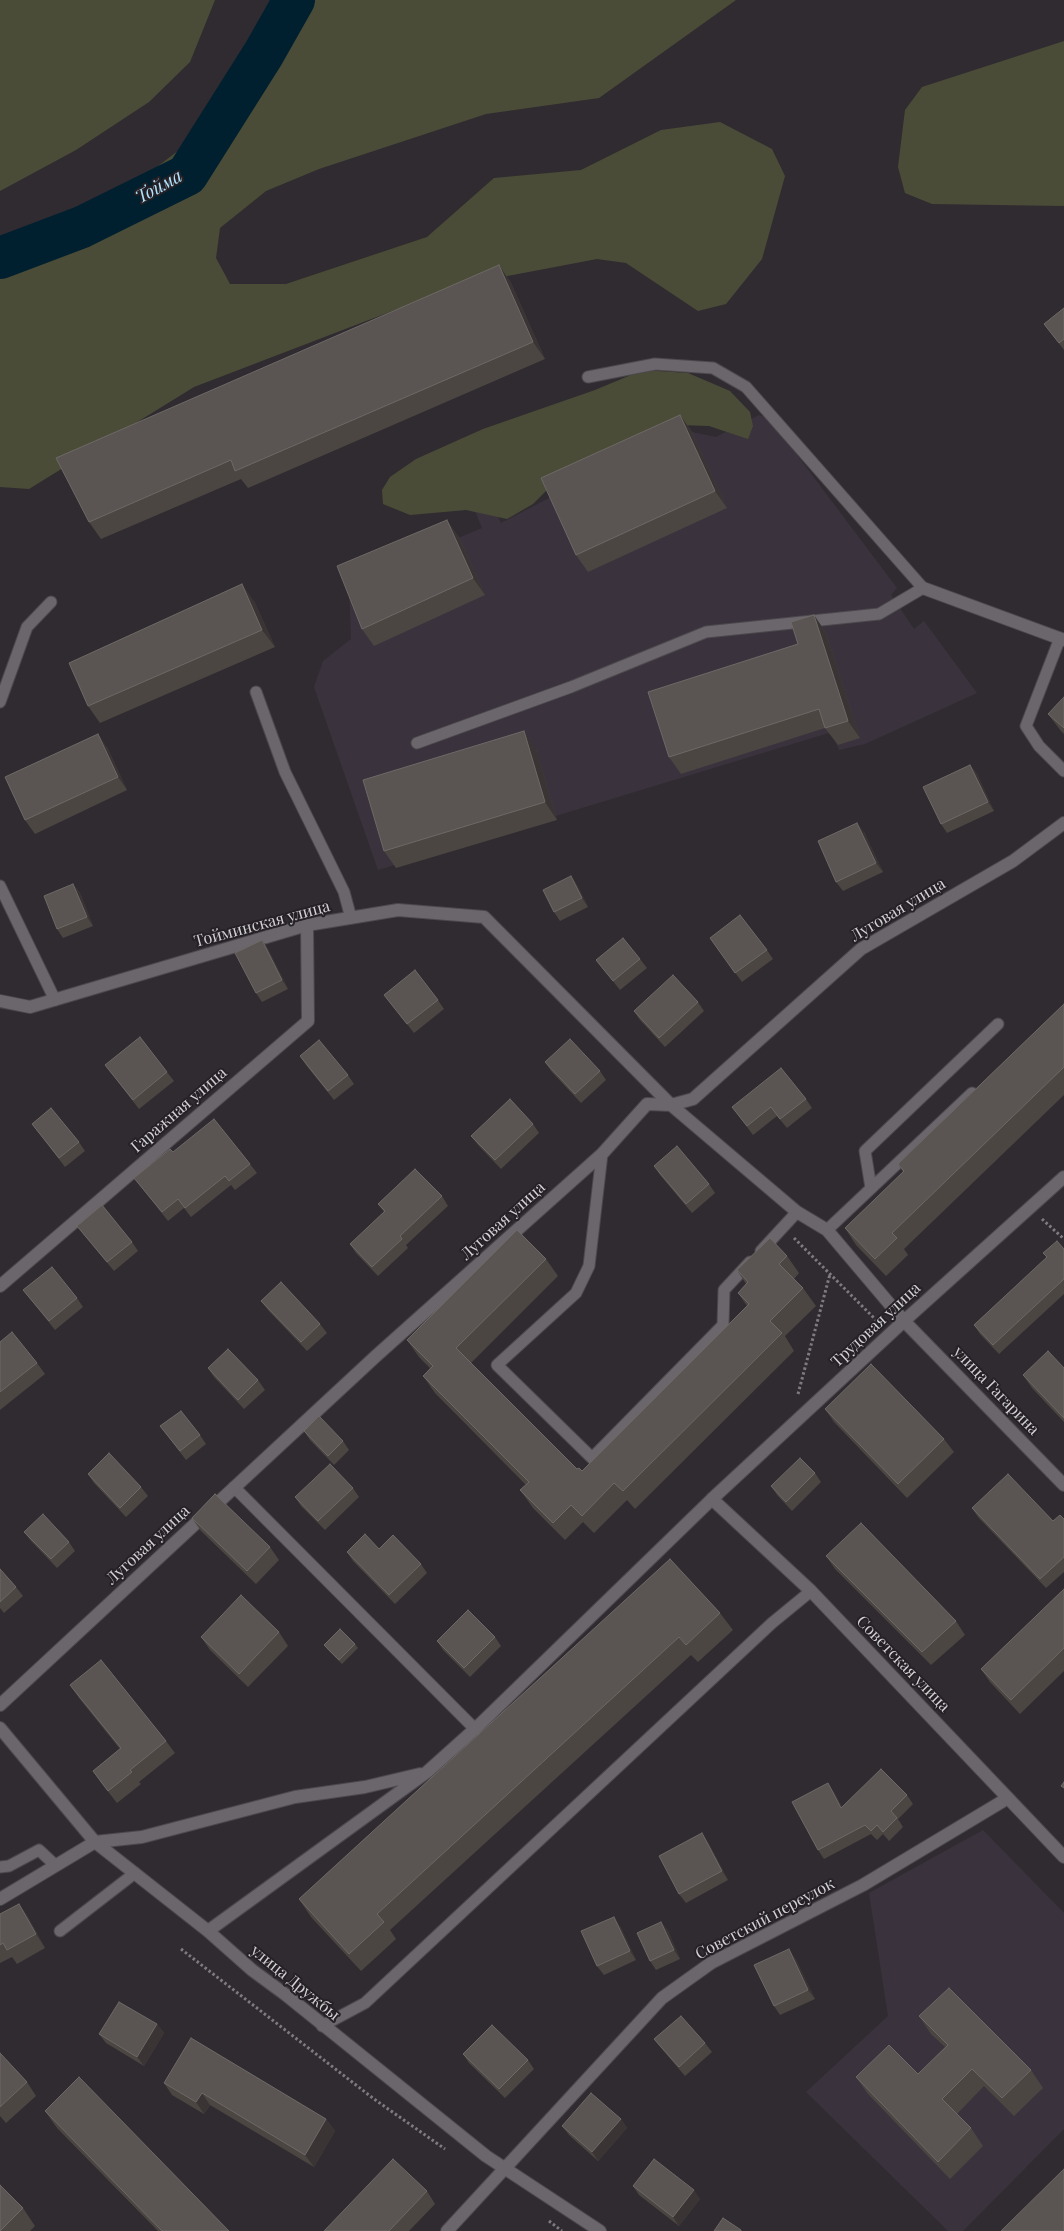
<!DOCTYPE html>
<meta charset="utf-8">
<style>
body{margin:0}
canvas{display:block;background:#2f2b30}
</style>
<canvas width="1064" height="2231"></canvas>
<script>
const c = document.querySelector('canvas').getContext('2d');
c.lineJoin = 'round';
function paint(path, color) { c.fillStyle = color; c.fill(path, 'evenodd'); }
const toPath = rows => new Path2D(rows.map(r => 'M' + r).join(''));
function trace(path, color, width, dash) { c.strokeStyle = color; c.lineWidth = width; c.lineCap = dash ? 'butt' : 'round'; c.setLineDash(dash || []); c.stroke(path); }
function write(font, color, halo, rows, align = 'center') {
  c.font = font + ' "Playfair Display",serif'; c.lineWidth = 4; c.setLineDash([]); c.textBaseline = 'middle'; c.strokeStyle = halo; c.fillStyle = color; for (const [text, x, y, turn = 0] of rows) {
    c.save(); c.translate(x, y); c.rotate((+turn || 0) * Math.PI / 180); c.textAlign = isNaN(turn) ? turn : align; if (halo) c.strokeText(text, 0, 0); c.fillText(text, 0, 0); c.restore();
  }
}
paint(toPath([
 [759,415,770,419,897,588,891,595,914,629,924,621,977,693,865,744,839,750,832,732,378,870,314,687,323,661,351,639,349,584,482,528,472,504,489,498,501,523,553,496,692,432,716,437],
 [983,1830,1064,1913,1064,2129,963,2231,948,2231,806,2092,888,2016,869,1893]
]), '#3a323d');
paint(toPath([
 [0,0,215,0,190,62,149,102,76,150,0,191],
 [303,0,736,0,599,98,486,114,319,169,266,191,220,228,216,258,230,284,286,284,427,237,494,178,581,170,661,130,720,122,772,149,785,176,762,259,726,304,698,311,626,263,597,259,460,285,194,387,29,489,0,487,0,243,116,198,270,81],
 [1064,41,1064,206,932,204,905,193,898,167,905,110,922,87],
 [643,370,688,373,730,391,750,412,753,426,748,439,709,426,680,425,573,464,533,504,507,519,466,510,410,515,383,504,382,490,390,477,416,459,483,429,595,390]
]), '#4b4c37');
trace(toPath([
 [0,258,82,227,187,175,264,53,294,0]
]), '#00202f', 42);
const lane = toPath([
 [1060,638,1026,726,1039,746,1064,771],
 [256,692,285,772,344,892,351,918],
 [0,702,27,627,51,602],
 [417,743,571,687,706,632,879,614,923,588,746,387,713,368,655,364,588,377],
 [0,886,55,1000],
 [602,1154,589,1266,576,1293,497,1365,592,1458,723,1325,724,1290,750,1262],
 [871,1188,865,1151,998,1024],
 [827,1230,972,1093],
 [761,1251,797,1212],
 [234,1487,475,1729],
 [0,1867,9,1866,39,1850,55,1865],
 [60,1931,135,1873],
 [322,2026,365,2003,772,1623,811,1591]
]);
const street = toPath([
 [923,588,1064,640],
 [0,1001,30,1007,307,925,398,910,484,917,671,1105,797,1212,827,1230,904,1321,1064,1485],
 [0,1286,308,1021,307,925],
 [0,1705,376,1356,602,1154,647,1104,671,1105,693,1099,861,949,1013,861,1064,823],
 [0,1728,95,1842,208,1931,252,1970,286,1995,486,2156,600,2231],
 [0,1899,95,1842,142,1837,295,1797,365,1787,420,1774],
 [208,1931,427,1772,475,1729,712,1499],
 [447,2231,662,1998,711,1963,863,1885,1008,1798]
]);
const secondary = toPath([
 [1064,1177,904,1321,712,1499,811,1591,1064,1857]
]);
trace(lane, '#4c484d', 13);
trace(street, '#4c484d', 14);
trace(secondary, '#4c484d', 14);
trace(toPath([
 [1042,1219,1064,1239],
 [794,1238,878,1322],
 [798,1394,830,1274],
 [181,1949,374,2099,445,2149],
 [549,2221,562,2231]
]), '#7e7b7f', 3, [2.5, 2.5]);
trace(lane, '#6a666c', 11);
trace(street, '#6a666c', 12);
trace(secondary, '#6a666c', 12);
paint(toPath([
 [499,265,511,283,545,359,248,488,241,479,101,539,89,522],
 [1064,308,1064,350,1044,324],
 [680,415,692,432,727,508,588,572,576,555],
 [459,537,485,595,374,646,362,629],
 [254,601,275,647,100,723,88,706],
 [814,615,826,633,860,738,838,745,825,728,681,774,669,757,798,644],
 [1064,697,1064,734,1061,731,1048,714],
 [107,747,127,790,35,834,25,820],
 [536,749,557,820,396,868,384,851],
 [970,765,977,774,994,811,947,833,941,824],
 [864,832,883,872,843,891,836,882],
 [571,876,577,885,588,907,560,921,554,912],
 [73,884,80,893,93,926,63,938,57,929],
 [262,940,268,949,288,989,262,1002,256,993],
 [716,947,767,950,773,959,742,982],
 [640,959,647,968,620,990,596,960],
 [384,995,438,1000,444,1009,414,1033],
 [698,1002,704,1011,665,1047,640,1020,634,1011],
 [1064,1004,1064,1095,904,1249,908,1255,886,1276,856,1245,845,1228,903,1172,898,1164],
 [300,1056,348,1075,354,1084,334,1100,306,1065],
 [545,1062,600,1071,606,1080,581,1103,551,1071],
 [105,1065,167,1072,174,1081,139,1109],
 [806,1099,812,1108,787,1128,777,1116,753,1135,732,1107],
 [32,1124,79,1142,85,1151,65,1167],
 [533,1124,539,1133,501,1169,478,1145,471,1136],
 [173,1152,250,1164,257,1173,235,1190,231,1185,191,1217,184,1208,168,1221,141,1187,134,1178],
 [654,1166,709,1184,715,1193,692,1213,660,1175],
 [442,1196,448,1206,406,1245,408,1248,378,1276,356,1253,350,1244,384,1212,378,1204],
 [77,1226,132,1242,138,1251,114,1271,84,1235],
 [1064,1249,1064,1294,999,1354,980,1334,974,1325,1047,1258,1043,1253],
 [787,1256,799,1273,794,1279,803,1288,816,1306,785,1336,794,1351,635,1509,627,1500,594,1533,583,1522,565,1540,533,1508,520,1490,526,1485,435,1393,423,1376,430,1368,419,1357,407,1340,546,1259,558,1276,471,1363,577,1469,582,1471,747,1306,738,1293,746,1284,737,1270],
 [23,1290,77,1298,83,1307,55,1330],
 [261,1301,320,1324,327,1333,307,1351,268,1310],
 [0,1342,37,1363,45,1374,0,1410],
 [208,1368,258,1380,265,1390,244,1409,214,1377],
 [1064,1368,1064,1422,1032,1388,1023,1375],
 [825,1409,944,1439,954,1452,907,1498,834,1422],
 [160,1426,200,1435,206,1444,186,1460],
 [304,1431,343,1441,349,1450,334,1465,310,1440],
 [815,1473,821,1482,792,1511,777,1495,771,1486],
 [88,1474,141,1487,148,1496,126,1517,94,1483],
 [353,1488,359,1497,325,1530,301,1506,295,1497],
 [972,1508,1053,1521,1064,1519,1064,1572,1046,1588,978,1517],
 [192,1518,270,1547,279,1560,256,1584,201,1531],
 [24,1532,69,1542,75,1551,57,1568,31,1541],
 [379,1549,421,1564,427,1573,395,1604,353,1561,347,1552],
 [826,1556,956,1621,965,1635,931,1665,835,1569],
 [670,1559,720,1613,733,1630,698,1662,691,1655,390,1930,396,1939,361,1971,311,1917,299,1899],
 [0,1569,16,1587,23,1596,4,1613,0,1608],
 [1064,1589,1064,1671,1020,1714,990,1682,981,1669],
 [279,1632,288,1646,248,1687,210,1650,201,1637],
 [495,1637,501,1646,470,1677,443,1650,437,1641],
 [355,1644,358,1648,342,1664,328,1650,324,1645],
 [70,1685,166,1741,175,1753,139,1782,141,1784,117,1803,102,1784,93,1771,120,1749,79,1698],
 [834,1792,842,1807,907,1795,913,1804,898,1819,903,1827,889,1841,883,1834,877,1840,871,1834,824,1859,818,1850],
 [708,1842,728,1880,686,1903,679,1894],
 [19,1904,28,1917,45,1948,17,1964,12,1957,0,1963,0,1914],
 [661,1922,668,1931,680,1959,656,1970,650,1961],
 [620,1926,636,1960,604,1975,597,1966],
 [795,1958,815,1999,780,2015,774,2006],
 [919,2016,1031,2070,1043,2088,1014,2116,984,2086,957,2114,971,2128,983,2146,950,2179,868,2094,856,2077,918,2074,945,2047,931,2034],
 [157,2024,164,2033,144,2066,106,2043,99,2034],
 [654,2039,705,2043,712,2052,685,2076,661,2048],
 [0,2053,27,2082,36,2096,6,2123,0,2116],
 [463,2054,528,2060,534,2069,505,2098,469,2063],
 [164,2083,326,2119,335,2131,314,2167,210,2105,204,2114,172,2095],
 [45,2111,229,2231,158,2231,57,2128],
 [621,2119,627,2128,598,2161,569,2135,562,2126],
 [633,2186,700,2199,679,2226,639,2195],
 [427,2191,435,2204,409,2231,324,2231],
 [23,2208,35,2226,30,2231,0,2231]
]), '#4b4642');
paint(toPath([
 [499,265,511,283,545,359,533,342],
 [680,415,692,432,727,508,715,491],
 [447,520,459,537,485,595,473,578],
 [242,584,254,601,275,647,262,630],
 [814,615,826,633,860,738,848,721],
 [524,731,536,749,557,820,545,802],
 [98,734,107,747,127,790,118,777],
 [970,765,977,774,994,811,988,802],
 [857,823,864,832,883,872,876,863],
 [571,876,577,885,588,907,582,898],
 [73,884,80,893,93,926,87,917],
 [262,940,268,949,288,989,282,980],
 [828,1783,834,1792,848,1817,841,1808],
 [702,1833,708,1842,728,1880,722,1871],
 [19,1904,28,1917,45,1948,36,1934],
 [614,1917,620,1926,636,1960,630,1951],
 [661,1922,668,1931,680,1959,674,1950],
 [789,1949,795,1958,815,1999,808,1990],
 [157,2024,164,2033,144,2066,137,2057],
 [202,2093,210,2105,204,2114,196,2102],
 [326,2119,335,2131,314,2167,305,2155],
 [621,2119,627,2128,598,2161,592,2152],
 [694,2190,700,2199,679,2226,673,2217]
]), '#3a3534');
const building = toPath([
 [499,265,533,342,235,471,231,460,89,522,56,458,499,265],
 [1064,308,1064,339,1059,343,1044,324,1064,308],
 [680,415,715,491,576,555,541,478,680,415],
 [447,520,473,578,362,629,337,566,447,520],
 [242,584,262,630,88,706,69,663,242,584],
 [814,615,848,721,825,728,819,709,669,757,648,692,798,644,791,622,814,615],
 [1064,697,1064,728,1048,714,1064,697],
 [524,731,545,802,384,851,363,780,524,731],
 [98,734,118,777,25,820,5,777,98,734],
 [970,765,988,802,941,824,923,787,970,765],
 [857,823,876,863,836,882,818,841,857,823],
 [571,876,582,898,554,912,543,890,571,876],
 [73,884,87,917,57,929,44,896,73,884],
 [740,915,767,950,735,973,710,938,740,915],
 [623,938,640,959,613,981,596,960,623,938],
 [262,940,282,980,256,993,235,953,262,940],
 [415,970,438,1000,407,1024,384,995,415,970],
 [673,975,698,1002,659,1038,634,1011,673,975],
 [1064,1004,1064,1067,892,1233,897,1238,875,1259,845,1228,904,1171,898,1164,1064,1004],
 [140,1037,167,1072,133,1100,105,1065,140,1037],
 [570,1039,600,1071,575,1094,545,1062,570,1039],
 [319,1040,348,1075,328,1091,300,1056,319,1040],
 [781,1068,806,1099,780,1119,771,1107,747,1126,732,1107,781,1068],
 [510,1099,533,1124,495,1160,471,1136,510,1099],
 [51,1108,79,1142,59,1158,32,1124,51,1108],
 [214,1119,250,1164,229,1181,225,1176,185,1208,178,1199,162,1212,134,1178,170,1149,173,1152,214,1119],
 [677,1146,709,1184,686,1204,654,1166,677,1146],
 [415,1169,442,1196,400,1236,402,1239,372,1267,350,1244,385,1211,378,1204,415,1169],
 [102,1205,132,1242,107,1262,77,1226,102,1205],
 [517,1230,546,1259,456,1348,577,1469,579,1468,582,1471,749,1304,738,1293,748,1282,737,1270,770,1238,787,1256,779,1264,803,1288,770,1321,782,1333,623,1491,614,1483,582,1516,571,1505,553,1523,520,1490,529,1482,423,1376,433,1366,407,1340,517,1230],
 [1057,1241,1064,1249,1064,1279,993,1345,974,1325,1047,1257,1043,1253,1057,1241],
 [52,1267,77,1298,49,1321,23,1290,52,1267],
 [281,1282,320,1324,301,1342,261,1301,281,1282],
 [12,1332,37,1363,0,1392,0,1342,12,1332],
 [228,1349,258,1380,238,1400,208,1368,228,1349],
 [1048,1351,1064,1368,1064,1418,1023,1375,1048,1351],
 [871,1364,944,1439,898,1484,825,1409,871,1364],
 [181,1411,200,1435,180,1451,160,1426,181,1411],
 [319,1416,343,1441,328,1456,304,1431,319,1416],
 [109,1453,141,1487,120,1508,88,1474,109,1453],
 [800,1458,815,1473,786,1502,771,1486,800,1458],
 [330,1464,353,1488,318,1521,295,1497,330,1464],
 [1008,1474,1053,1521,1060,1515,1064,1519,1064,1557,1040,1579,972,1508,1008,1474],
 [215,1494,270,1547,247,1571,192,1518,215,1494],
 [43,1514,69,1542,51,1559,24,1532,43,1514],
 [861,1523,956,1621,922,1652,826,1556,861,1523],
 [365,1534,379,1549,393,1535,421,1564,389,1595,347,1552,365,1534],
 [670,1559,720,1613,686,1645,679,1637,377,1914,384,1922,349,1954,299,1899,670,1559],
 [0,1569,16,1587,0,1602,0,1569],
 [1064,1589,1064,1648,1011,1700,981,1669,1064,1589],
 [241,1595,279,1632,239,1674,201,1637,241,1595],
 [468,1610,495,1637,464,1668,437,1641,468,1610],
 [340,1629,355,1644,339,1660,324,1645,340,1629],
 [101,1660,166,1741,130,1770,132,1772,108,1791,93,1771,121,1748,70,1685,101,1660],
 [881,1769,907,1795,891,1811,897,1818,883,1832,877,1825,871,1831,865,1825,818,1850,792,1802,828,1783,841,1808,881,1769],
 [1064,1782,1064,1788,1061,1786,1064,1782],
 [702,1833,722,1871,679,1894,659,1856,702,1833],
 [19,1904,36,1934,7,1950,3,1943,0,1945,0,1914,19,1904],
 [614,1917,630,1951,597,1966,581,1931,614,1917],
 [661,1922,674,1950,650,1961,637,1933,661,1922],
 [789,1949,808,1990,774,2006,754,1965,789,1949],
 [949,1988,1031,2070,1002,2098,972,2069,942,2099,971,2128,938,2162,856,2077,889,2045,918,2074,948,2045,919,2016,949,1988],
 [119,2002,157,2024,137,2057,99,2034,119,2002],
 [681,2016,705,2043,679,2067,654,2039,681,2016],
 [492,2025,528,2060,499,2089,463,2054,492,2025],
 [191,2038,326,2119,305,2155,202,2093,196,2102,164,2083,191,2038],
 [0,2053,27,2082,0,2107,0,2053],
 [79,2077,229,2231,162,2231,45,2111,79,2077],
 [591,2093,621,2119,592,2152,562,2126,591,2093],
 [393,2159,427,2191,389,2231,324,2231,393,2159],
 [654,2159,694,2190,673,2217,633,2186,654,2159],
 [1064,2169,1064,2231,1001,2231,1064,2169],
 [0,2185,23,2208,0,2231,0,2185],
 [723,2218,741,2230,741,2231,714,2231,723,2218]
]);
paint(building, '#5a5552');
trace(building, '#6d6966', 1);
write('16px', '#d3d1d4', '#252126', [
 ["Луговая улица",898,910,-31],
 ["Тойминская улица",262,924,-15],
 ["Гаражная улица",179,1110,-41],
 ["Луговая улица",503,1221,-42],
 ["Трудовая улица",876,1325,-43],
 ["улица Гагарина",996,1391,46],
 ["Луговая улица",148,1545,-43],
 ["Советская улица",903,1664,46],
 ["Советский переулок",765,1919,-28],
 ["улица Дружбы",295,1983,39]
]);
write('italic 18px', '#b0e2fc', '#252126', [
 ["Тойма",159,187,-29]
]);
</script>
